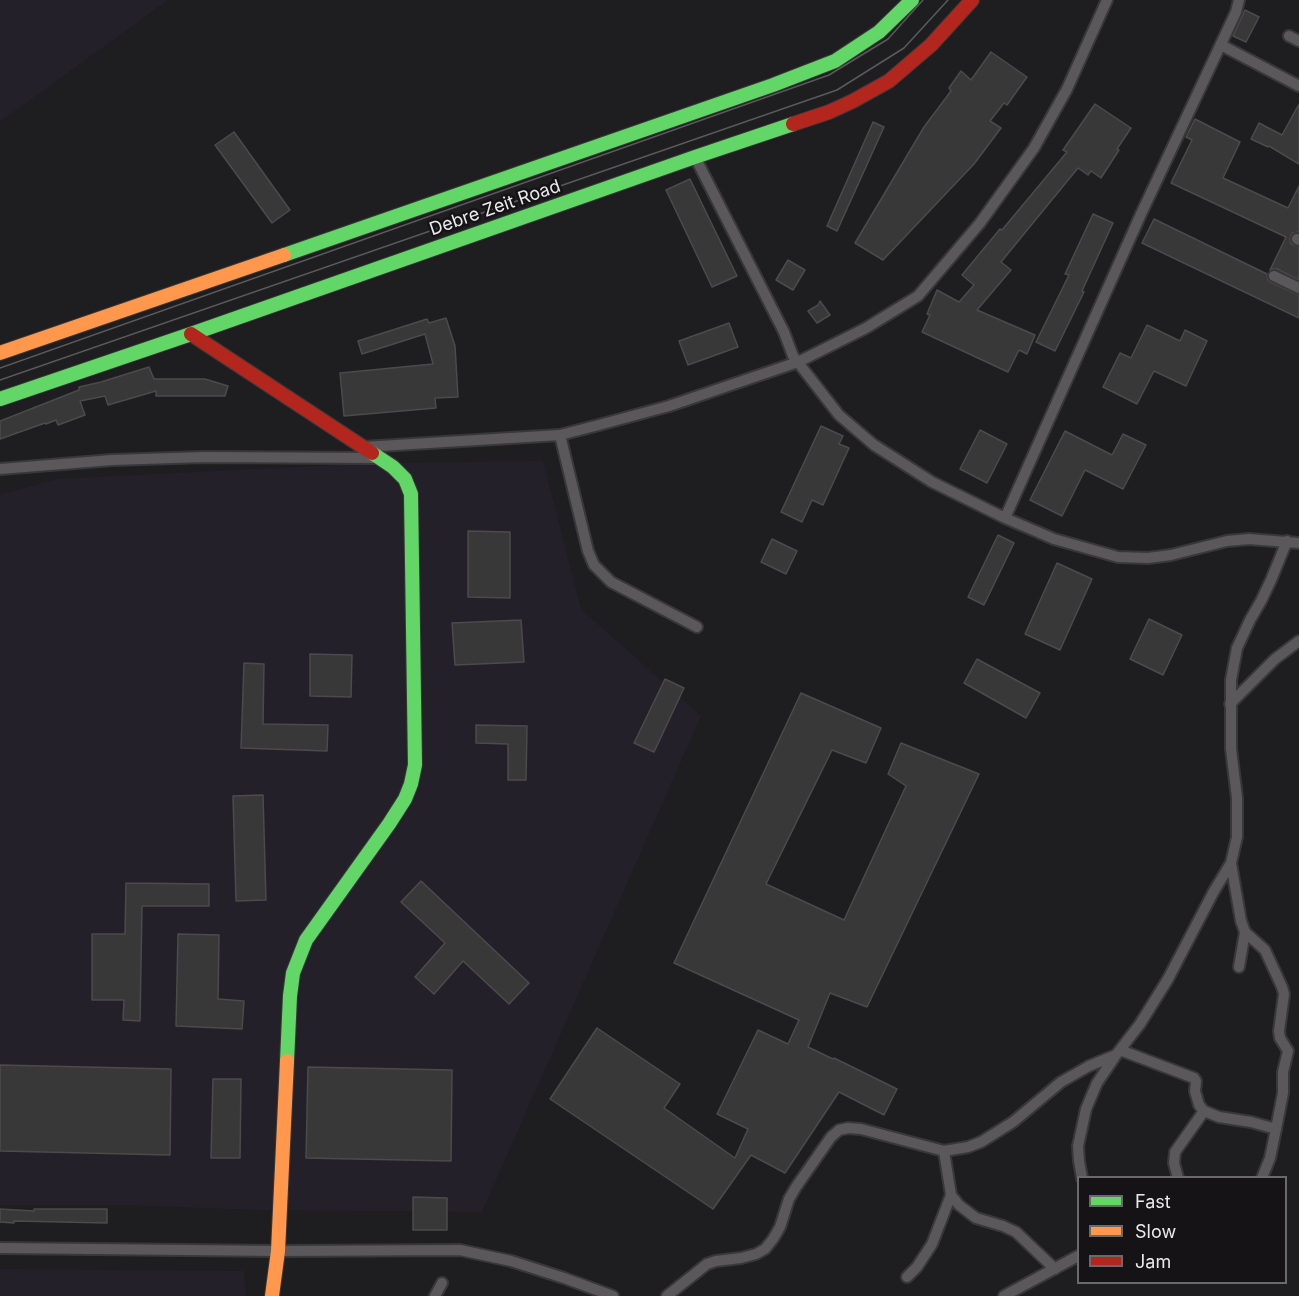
<!DOCTYPE html>
<style>
body{margin:0}
#map{position:relative;width:1299px;height:1296px;overflow:hidden;background:#1e1d1f;font-family:Inter,sans-serif}
canvas{display:block}
.legend{position:absolute;left:1077px;top:1176px;width:210px;height:108px;box-sizing:border-box;background:#151316;border:2px solid #6a696b;margin:0;padding:8px 10px;list-style:none;font-size:18px;color:#eae9eb}
.legend li{display:flex;align-items:center;gap:12px;height:30px}
.legend b{width:30px;border:2px solid #6a696b}
</style>
<div id="map">
<canvas width="1299" height="1296"></canvas>
<ul class="legend">
<li><b style="height:8px;background:#63d668"></b>Fast</li>
<li><b style="height:8px;background:#ff974d"></b>Slow</li>
<li><b style="height:8px;background:#b3261e"></b>Jam</li>
</ul>
</div>
<script>
const c = document.querySelector('canvas').getContext('2d');
c.lineJoin = 'round';
function paint(path, color) { c.fillStyle = color; c.fill(path, 'evenodd'); }
const toPath = rows => new Path2D(rows.map(r => 'M' + r).join(''));
function trace(path, color, width, dash) { c.strokeStyle = color; c.lineWidth = width; c.lineCap = dash ? 'butt' : 'round'; c.setLineDash(dash || []); c.stroke(path); }
function write(font, color, halo, rows, align = 'center') {
  c.font = font + ' Inter,sans-serif'; c.lineWidth = 5; c.setLineDash([]); c.textBaseline = 'middle'; c.strokeStyle = halo; c.fillStyle = color; for (const [text, x, y, turn = 0] of rows) {
    c.save(); c.translate(x, y); c.rotate((+turn || 0) * Math.PI / 180); c.textAlign = isNaN(turn) ? turn : align; if (halo) c.strokeText(text, 0, 0); c.fillText(text, 0, 0); c.restore();
  }
}
paint(toPath([
 [0,0,168,0,0,122],
 [543,461,581,609,701,716,482,1212,259,1210,122,1205,0,1205,0,495,57,479,374,463],
 [0,1269,244,1271,246,1296,0,1296]
]), '#242029');
const building = toPath([
 [1245,10,1259,17,1246,42,1233,36,1245,10],
 [991,52,1027,77,1007,105,1004,103,990,121,1001,128,974,164,883,260,855,243,924,127,951,91,949,88,961,71,971,80,991,52],
 [1095,104,1131,128,1117,149,1119,150,1101,178,1091,171,1088,175,1078,168,1001,262,1011,270,977,310,1035,335,1027,354,1019,350,1008,372,922,332,930,315,927,314,937,290,959,302,974,285,962,275,1000,229,1002,230,1067,152,1063,150,1095,104],
 [1299,104,1299,164,1269,146,1268,147,1251,139,1259,123,1282,135,1299,104],
 [1195,119,1240,142,1223,178,1288,208,1299,186,1299,232,1292,233,1290,239,1291,244,1299,247,1299,280,1277,269,1273,269,1270,270,1286,237,1171,183,1192,140,1186,137,1195,119],
 [873,122,884,127,837,231,827,226,873,122],
 [234,132,290,210,272,223,215,145,234,132],
 [690,179,737,276,712,287,666,190,690,179],
 [1093,214,1113,223,1082,291,1084,292,1055,351,1036,342,1069,275,1065,274,1093,214],
 [1154,219,1267,274,1268,280,1270,282,1299,295,1299,318,1142,243,1154,219],
 [788,260,805,270,793,290,776,280,788,260],
 [820,301,830,315,817,323,808,311,818,305,820,301],
 [446,318,455,346,458,397,435,398,436,408,344,416,340,373,433,364,425,334,362,354,358,341,427,319,429,323,446,318],
 [729,323,738,347,688,365,679,341,729,323],
 [1147,325,1180,341,1185,330,1207,341,1186,386,1154,371,1137,404,1103,387,1120,353,1131,358,1147,325],
 [149,367,154,379,205,379,228,386,225,396,156,396,156,391,108,405,105,396,80,401,85,415,58,425,56,420,46,424,45,423,0,439,0,421,79,390,79,387,101,382,149,367],
 [821,426,843,436,839,444,849,448,823,505,812,500,802,522,781,512,821,426],
 [980,430,1007,444,987,483,960,469,980,430],
 [1065,431,1112,455,1123,434,1146,445,1123,489,1085,470,1062,516,1030,500,1065,431],
 [468,531,510,532,510,598,468,597,468,531],
 [998,535,1014,543,984,605,968,597,998,535],
 [772,539,797,551,786,574,761,562,772,539],
 [1057,563,1092,579,1060,650,1025,634,1057,563],
 [1149,619,1182,635,1163,675,1130,659,1149,619],
 [521,620,524,662,455,665,452,623,521,620],
 [310,654,352,655,351,697,310,696,310,654],
 [977,659,1040,693,1026,718,964,683,977,659],
 [244,663,264,664,263,724,328,725,327,751,241,748,244,663],
 [665,679,684,688,654,752,634,743,665,679],
 [801,693,881,728,866,763,832,750,766,884,844,920,906,786,888,774,901,743,979,774,867,1007,830,993,808,1047,833,1059,834,1058,897,1089,884,1115,839,1092,785,1173,751,1155,713,1209,550,1099,597,1028,680,1084,664,1108,735,1158,748,1129,717,1114,758,1030,788,1044,799,1020,674,963,801,693],
 [476,725,527,726,526,780,508,780,508,744,476,743,476,725],
 [263,795,266,900,236,901,233,796,263,795],
 [421,881,529,983,509,1004,463,961,434,994,415,977,445,943,401,902,421,881],
 [126,883,209,884,209,906,142,906,140,1021,123,1020,124,1000,92,1000,92,934,125,934,126,883],
 [178,934,219,935,218,999,244,1001,242,1029,176,1026,178,934],
 [0,1065,171,1069,170,1155,0,1151,0,1065],
 [308,1067,452,1070,451,1161,306,1158,308,1067],
 [213,1079,241,1079,240,1158,211,1158,213,1079],
 [413,1197,447,1198,447,1230,413,1230,413,1197],
 [0,1209,34,1211,34,1209,107,1209,107,1223,14,1221,14,1223,0,1222,0,1209]
]);
paint(building, '#393839');
trace(building, '#4c4a4b', 1.5);
const street = toPath([
 [1289,36,1299,41],
 [1221,45,1299,86],
 [695,157,784,332,793,356,839,415,874,445,932,482,1005,518,1054,539,1118,557,1148,558,1171,555,1227,541,1249,539,1299,543],
 [1297,239,1299,240],
 [1274,276,1299,288],
 [560,435,588,551,594,565,611,582,697,627],
 [363,447,560,435,595,426,669,406,798,362,866,328,918,296,980,223,1034,148,1067,89,1107,0],
 [0,469,112,460,204,457,377,458],
 [1005,518,1141,214,1236,12,1239,0],
 [1230,704,1275,659,1299,641],
 [1231,863,1241,921,1245,932,1239,967],
 [1245,932,1265,950,1282,987,1284,994,1279,1031,1280,1038,1288,1051,1283,1072,1283,1093,1276,1129],
 [1120,1050,1194,1078,1196,1081,1195,1091,1199,1105,1204,1111,1219,1117,1251,1122,1276,1129,1270,1158,1262,1178],
 [944,1151,951,1195,959,1205,976,1218,1003,1226,1016,1232,1055,1269],
 [1082,1178,1079,1161,1078,1146,1086,1109,1097,1083,1116,1055,1140,1024,1168,979,1214,891,1231,863,1237,837,1237,798,1231,749,1231,680,1237,648,1250,620,1261,601,1271,580,1287,541],
 [1178,1178,1174,1163,1175,1152,1204,1111],
 [0,1248,278,1251,460,1250,511,1261,564,1278,613,1296],
 [907,1277,917,1267,932,1244,951,1195],
 [435,1296,442,1283],
 [667,1296,707,1264,716,1261,741,1258,756,1254,765,1249,773,1239,780,1227,789,1199,796,1187,831,1137,839,1130,848,1128,861,1129,944,1151,968,1147,981,1142,1013,1122,1061,1082,1089,1066,1116,1055],
 [1004,1296,1078,1256]
]);
const fast = toPath([
 [284,255,773,85,835,61,879,32,912,0],
 [0,399,191,334,695,157,793,124],
 [287,1061,290,996,293,973,306,940,389,824,405,799,411,784,415,765,411,494,405,479,393,467,372,453]
]);
const slow = toPath([
 [0,353,284,255],
 [272,1296,278,1251,287,1061]
]);
const jam = toPath([
 [793,124,829,112,853,101,889,81,931,45,972,0],
 [191,334,372,453]
]);
trace(street, '#393839', 14);
trace(fast, '#393839', 16);
trace(slow, '#393839', 16);
trace(jam, '#393839', 16);
trace(street, '#5a585a', 10);
trace(fast, '#63d668', 14);
trace(slow, '#ff974d', 14);
trace(jam, '#b3261e', 14);
trace(toPath([
 [0,368,829,75,888,39,923,0],
 [0,380,837,90,904,48,948,0]
]), '#5a595b', 1.5);
write('18px', '#eae9eb', '#151316', [
 ["Debre Zeit Road",495,208,-19]
]);
</script>
